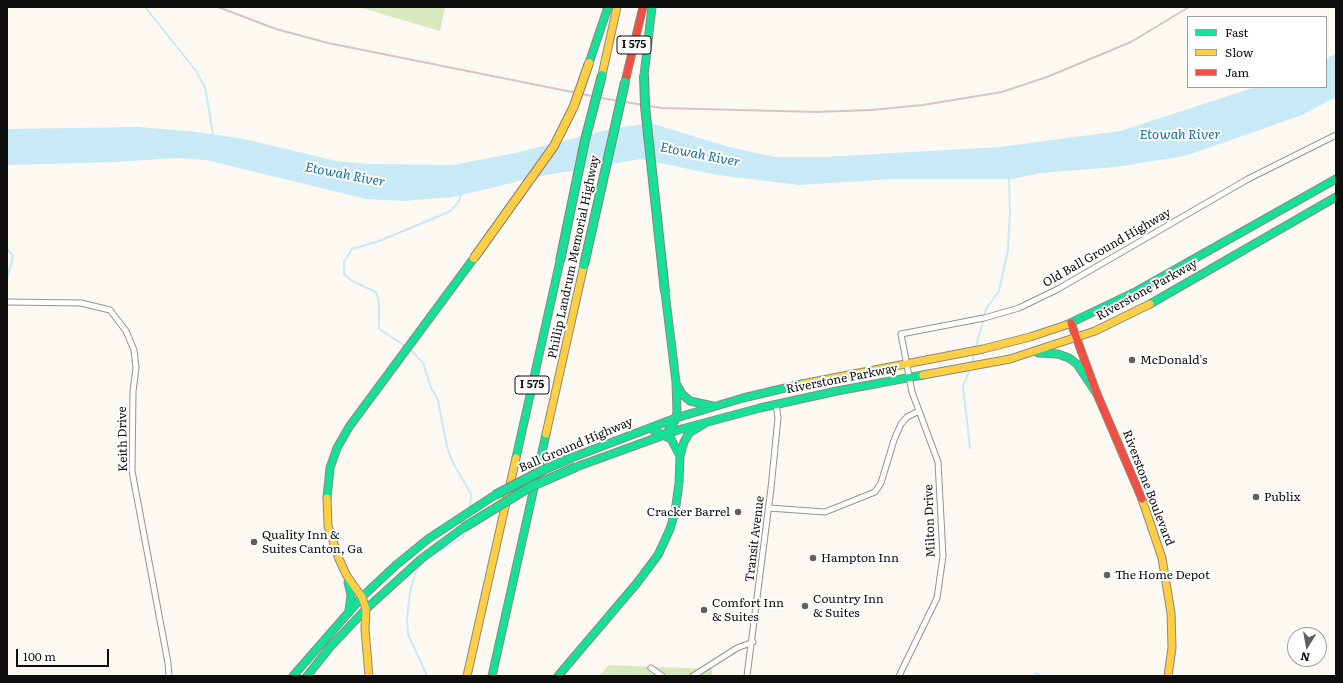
<!DOCTYPE html>
<style>
body{margin:0}
#map{position:relative;width:1343px;height:683px;overflow:hidden;background:#fcf9f2;font-family:Literata,serif}
canvas{display:block}
.frame{position:absolute;inset:0;border:8px solid #0e0e0e;pointer-events:none}
.legend{position:absolute;left:1187px;top:16px;width:140px;height:72px;box-sizing:border-box;background:#fff;border:1px solid #9f9f9f;margin:0;padding:5px 7px;list-style:none;font-size:12px;color:#0e0e0e}
.legend li{display:flex;align-items:center;gap:8px;height:20px}
.legend b{width:20px;border:1px solid #9f9f9f}
.north{position:absolute;left:1287px;top:627px;width:40px;height:40px;box-sizing:border-box;background:#fff;border:1px solid #9f9f9f;border-radius:50%;rotate:191deg;font-size:11px;font-weight:700;line-height:16px;text-align:center;color:#0e0e0e}
.north::after{content:'';display:block;margin:auto;width:14px;height:18px;background:#61605e;clip-path:polygon(50% 0,100% 100%,50% 72%,0 100%)}
.scale{position:absolute;left:16px;top:649px;width:93px;height:18px;box-sizing:border-box;border:2px solid #0e0e0e;border-top:0;padding-left:5px;font-size:12px;line-height:14px;white-space:nowrap;color:#0e0e0e;-webkit-text-stroke:3px #fff;paint-order:stroke}
</style>
<div id="map">
<canvas width="1343" height="683"></canvas>
<div class="frame"></div>
<ul class="legend">
<li><b style="height:5px;background:#16e098"></b>Fast</li>
<li><b style="height:5px;background:#ffcf43"></b>Slow</li>
<li><b style="height:5px;background:#f24e42"></b>Jam</li>
</ul>
<div class="north">N</div>
<div class="scale">100 m</div>
</div>
<script>
const c = document.querySelector('canvas').getContext('2d');
c.lineJoin = 'round';
function paint(path, color) { c.fillStyle = color; c.fill(path, 'evenodd'); }
const toPath = rows => new Path2D(rows.map(r => 'M' + r).join(''));
function trace(path, color, width, dash) { c.strokeStyle = color; c.lineWidth = width; c.lineCap = dash ? 'butt' : 'round'; c.setLineDash(dash || []); c.stroke(path); }
function write(font, color, halo, rows, align = 'center') {
  c.font = font + ' Literata,serif'; c.lineWidth = 4; c.setLineDash([]); c.textBaseline = 'middle'; c.strokeStyle = halo; c.fillStyle = color; for (const [text, x, y, turn = 0] of rows) {
    c.save(); c.translate(x, y); c.rotate((+turn || 0) * Math.PI / 180); c.textAlign = isNaN(turn) ? turn : align; if (halo) c.strokeText(text, 0, 0); c.fillText(text, 0, 0); c.restore();
  }
}
paint(toPath([
 [358,7,444,7,445,8,440,31],
 [609,665,712,669,712,676,599,676]
]), '#d8e9bf');
paint(toPath([
 [1336,53,1336,97,1302,115,1185,156,1116,167,1041,173,1012,179,894,179,799,185,718,175,640,159,536,177,453,197,402,201,366,199,206,160,177,158,114,162,7,165,7,129,138,127,197,132,244,139,336,161,368,164,453,165,515,153,611,129,650,123,729,147,775,157,823,157,1000,147,1120,131,1256,87,1326,87,1326,59]
]), '#c8e9f6');
trace(toPath([
 [145,7,196,71,205,87,213,134],
 [7,249,13,256,7,279],
 [405,346,379,329,379,302,376,292,352,281,344,274,344,262,352,249,379,241,451,211,459,201,461,194],
 [976,347,986,309,999,291,1008,250,1010,211,1009,179],
 [410,349,423,363,431,388,438,400,447,447,452,461,471,494,470,508],
 [972,363,974,354],
 [970,369,963,386,970,448],
 [431,556,463,537,465,529],
 [423,563,416,571,410,592,407,619,408,634,427,676],
 [1035,673,1042,676]
]), '#c8e9f6', 2);
const street = toPath([
 [7,302,81,303,110,310,126,331,134,350,136,368,133,391,132,471,168,663,169,676],
 [769,508,825,512,875,492,881,483,894,440,901,424,907,417,919,411],
 [651,668,662,676],
 [693,676,737,648,753,642],
 [747,676,771,488,778,418,776,404],
 [899,676,937,598,943,556,938,462,912,392,901,334,984,318,1019,308,1058,289,1248,179,1336,135]
]);
const fast = toPath([
 [589,63,608,7],
 [644,75,652,7],
 [665,292,676,382,677,412,675,421,665,435],
 [1150,304,1336,197],
 [1066,325,1137,291,1336,179],
 [1038,353,1058,354,1069,358,1077,364,1097,394],
 [677,385,682,394,690,401,713,406],
 [649,428,671,439,680,456],
 [516,458,560,261],
 [571,458,676,418,743,398,802,384],
 [576,467,678,430,760,408,837,391,923,375],
 [327,498,330,468,337,448,349,427,474,258],
 [348,582,351,595,349,611],
 [362,597,395,566,428,539,495,495],
 [366,609,421,559,463,528],
 [293,676,362,597],
 [307,676,331,646,366,609],
 [492,676,546,434],
 [558,676,637,583,658,555,670,529,675,512,679,483,680,456,684,442,689,433,704,424]
]);
const slow = toPath([
 [602,75,617,7],
 [923,375,1010,359,1095,331,1150,304],
 [802,384,983,349,1030,337,1066,325],
 [546,434,584,265],
 [327,498,328,526,339,559,347,576,362,597,366,609,365,629,369,676],
 [1142,499,1162,558,1171,613,1172,648,1168,676],
 [467,676,516,458]
]);
const jam = toPath([
 [625,82,643,7],
 [1071,323,1097,394,1142,499]
]);
trace(street, '#959491', 7);
trace(fast, '#8c8a87', 9);
trace(slow, '#8c8a87', 9);
trace(jam, '#8c8a87', 9);
trace(street, '#fffefd', 5);
trace(fast, '#16e098', 7);
trace(slow, '#ffcf43', 7);
trace(jam, '#f24e42', 7);
trace(toPath([
 [218,7,276,29,328,43,607,99,662,108,816,112,871,110,923,105,1002,92,1047,77,1131,42,1189,7]
]), '#d8c4c6', 2);
const fastBridge = toPath([
 [644,75,645,106,665,292],
 [560,261,585,140,602,75],
 [584,265,625,82],
 [495,495,545,469,571,458],
 [463,528,530,487,576,467]
]);
const slowBridge = toPath([
 [474,258,554,146,574,106,589,63]
]);
trace(fastBridge, '#82817e', 10, []);
trace(slowBridge, '#82817e', 10, []);
trace(fastBridge, '#16e098', 8);
trace(slowBridge, '#ffcf43', 8);
for (const [x, y, r, color] of [
 [1132,360,4,"#61605e"],
 [1256,497,4,"#61605e"],
 [738,512,4,"#61605e"],
 [254,542,4,"#61605e"],
 [813,558,4,"#61605e"],
 [1107,575,4,"#61605e"],
 [805,606,4,"#61605e"],
 [704,610,4,"#61605e"]
]) { const dot = new Path2D(); dot.arc(x, y, r, 0, 2 * Math.PI); c.fillStyle = color; c.fill(dot); trace(dot, '#fff', 1.5); }
for (const [x, y, w] of [
 [634,45,34],
 [532,385,34]
]) { const box = new Path2D(); box.roundRect(x - w / 2, y - 9, w, 18, 3); c.fillStyle = '#fff'; c.fill(box); trace(box, '#0e0e0e', 1); }
write('bold 11px', '#0e0e0e', null, [
 ["I 575",634,45],
 ["I 575",532,385]
]);
write('12px', '#0e0e0e', '#fff', [
 ["Old Ball Ground Highway",1107,248,-30],
 ["Phillip Landrum Memorial Highway",574,257,-78],
 ["Riverstone Parkway",1147,290,-29],
 ["Riverstone Parkway",842,379,-11],
 ["Keith Drive",123,439,-91],
 ["Ball Ground Highway",576,445,-23],
 ["Riverstone Boulevard",1148,488,69],
 ["Milton Drive",930,521,-92],
 ["Transit Avenue",755,539,-83]
]);
write('12px', '#0e0e0e', '#fff', [
 ["McDonald's",1140,360],
 ["Publix",1264,497],
 ["Cracker Barrel",730,512,"right"],
 ["Quality Inn &",262,535],
 ["Suites Canton, Ga",262,549],
 ["Hampton Inn",821,558],
 ["The Home Depot",1115,575],
 ["Country Inn",813,599],
 ["& Suites",813,613],
 ["Comfort Inn",712,603],
 ["& Suites",712,617]
], 'left');
write('italic 13px', '#126ea5', '#fff', [
 ["Etowah River",1180,135],
 ["Etowah River",700,155,11],
 ["Etowah River",345,175,11]
]);
</script>
